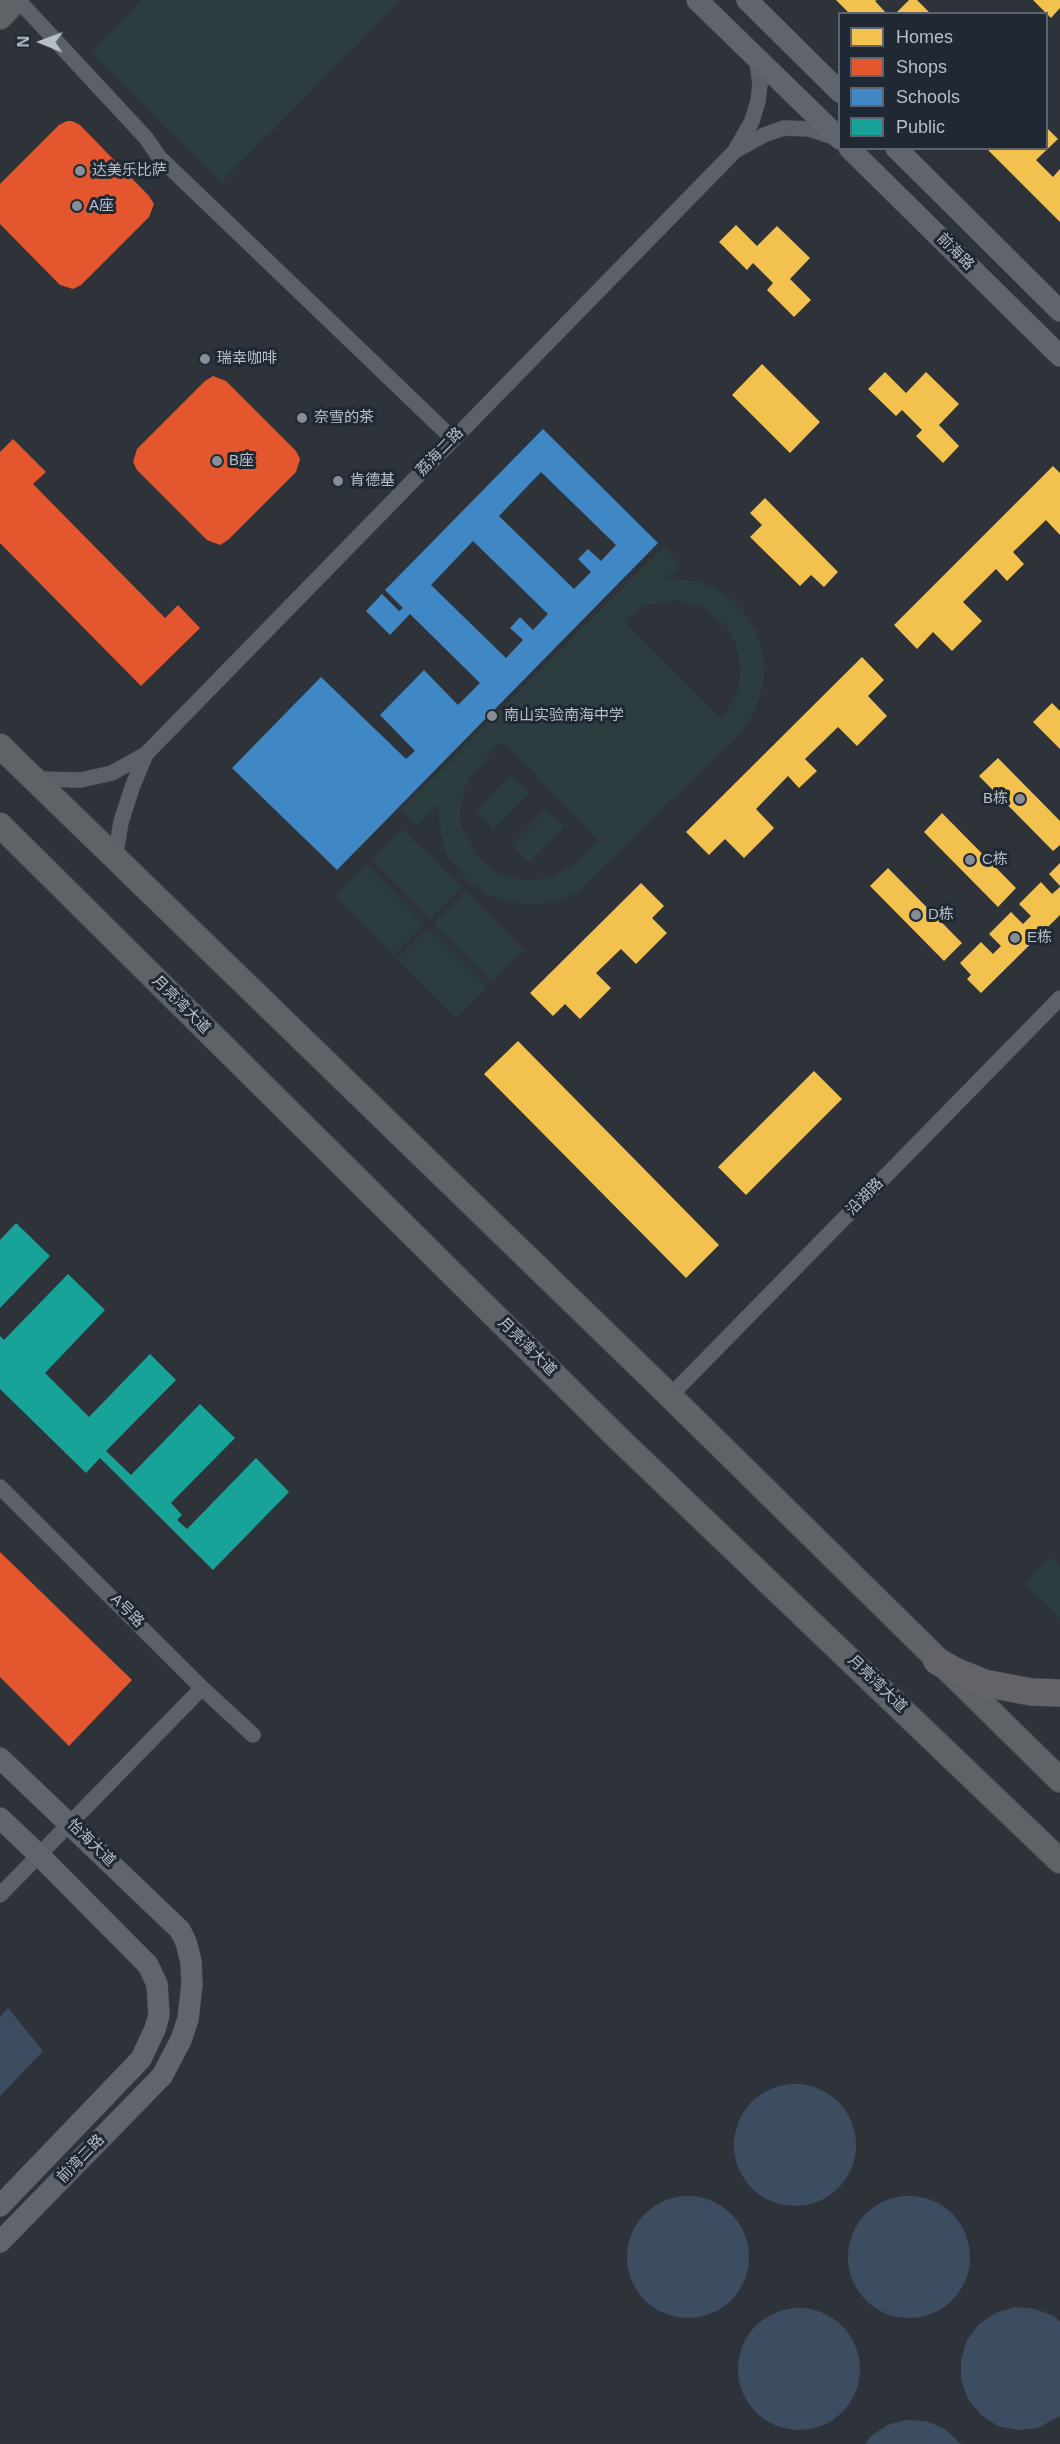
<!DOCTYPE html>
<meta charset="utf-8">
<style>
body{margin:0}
#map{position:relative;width:1060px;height:2444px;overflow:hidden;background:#2d3339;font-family:Helvetica,sans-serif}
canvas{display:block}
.legend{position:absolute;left:838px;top:12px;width:210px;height:138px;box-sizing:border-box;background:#202833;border:2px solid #5d646f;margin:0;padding:8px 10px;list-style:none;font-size:18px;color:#b8bfc9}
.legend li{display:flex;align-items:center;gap:12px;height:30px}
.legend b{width:30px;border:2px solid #5d646f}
.north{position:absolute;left:12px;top:12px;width:60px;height:60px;-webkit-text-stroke:4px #202833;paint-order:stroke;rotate:271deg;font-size:16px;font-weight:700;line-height:24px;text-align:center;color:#b8bfc9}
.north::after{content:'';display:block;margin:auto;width:21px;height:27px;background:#b8bfc9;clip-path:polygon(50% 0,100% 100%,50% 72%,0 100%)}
</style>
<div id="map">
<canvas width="1060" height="2444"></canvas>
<ul class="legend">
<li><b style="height:16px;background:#f2c14e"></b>Homes</li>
<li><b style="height:16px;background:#e4572e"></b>Shops</li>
<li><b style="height:16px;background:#3f88c5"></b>Schools</li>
<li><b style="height:16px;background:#17a398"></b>Public</li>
</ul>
<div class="north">N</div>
</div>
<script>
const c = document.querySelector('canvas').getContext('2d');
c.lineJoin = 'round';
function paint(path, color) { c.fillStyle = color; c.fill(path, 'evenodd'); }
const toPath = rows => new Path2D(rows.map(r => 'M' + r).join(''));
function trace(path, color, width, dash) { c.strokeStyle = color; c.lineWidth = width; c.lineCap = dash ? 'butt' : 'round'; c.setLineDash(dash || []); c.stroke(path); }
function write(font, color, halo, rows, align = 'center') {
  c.font = font + ' Helvetica,"Noto Sans SC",sans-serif'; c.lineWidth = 6; c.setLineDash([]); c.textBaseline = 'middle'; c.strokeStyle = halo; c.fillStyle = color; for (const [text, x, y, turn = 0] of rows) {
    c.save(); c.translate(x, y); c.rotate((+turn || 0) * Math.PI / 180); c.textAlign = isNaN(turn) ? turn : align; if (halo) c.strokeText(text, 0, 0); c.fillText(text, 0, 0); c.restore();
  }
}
paint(toPath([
 [143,0,400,0,222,182,91,53],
 [664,547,680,564,667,578,696,581,714,587,730,598,744,612,754,628,761,646,764,665,763,685,758,703,749,721,738,735,580,890,562,899,544,904,524,904,505,901,487,894,471,884,458,870,447,854,441,836,438,806,417,826,401,809],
 [676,600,704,608,726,626,734,639,741,666,740,681,736,695,721,719,623,621,647,605],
 [502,741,599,840,578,861,554,877,526,881,498,874,476,855,463,830,460,815,465,787,472,774],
 [510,775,529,793,494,829,476,811],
 [545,810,564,827,529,863,511,845],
 [403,829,461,888,431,919,372,860],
 [366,865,424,924,394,955,335,896],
 [465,892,524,951,493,982,434,923],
 [428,928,487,987,456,1018,397,959],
 [1050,1557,1060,1566,1060,1618,1025,1584]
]), '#2b3d3f');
paint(toPath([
 [8,2008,43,2051,0,2096,0,2017],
 '734 2145a61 61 0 1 1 122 0a61 61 0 1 1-122 0Z',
 '627 2257a61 61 0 1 1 122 0a61 61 0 1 1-122 0Z',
 '848 2257a61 61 0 1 1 122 0a61 61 0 1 1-122 0Z',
 [1015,2307,1035,2309,1054,2316,1060,2322,1060,2416,1038,2428,1018,2430,998,2426,981,2415,968,2399,961,2380,961,2360,967,2340,979,2324,996,2313],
 '738 2369a61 61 0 1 1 122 0a61 61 0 1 1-122 0Z',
 [906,2420,926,2421,945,2429,961,2444,865,2444,870,2437,887,2425]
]), '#3d4d61');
paint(toPath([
 [836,0,877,0,875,1,887,14,850,14],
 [909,0,917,0,931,14,895,14],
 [1033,0,1060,0,1060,8,1051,18],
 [1046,127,1058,139,1036,160,1053,177,1060,169,1060,222,986,148,1046,148],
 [736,225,757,246,777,226,810,258,790,279,811,300,794,317,767,290,773,283,753,263,747,270,719,242],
 [762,364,820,422,790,453,732,395],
 [885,372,906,393,926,372,959,404,939,425,959,446,943,463,916,436,922,430,902,410,896,416,868,389],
 [1053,466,1060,473,1060,535,1046,520,1013,552,1024,564,1007,581,996,569,963,602,982,621,952,651,933,632,917,649,894,625],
 [765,498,838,572,824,587,811,575,800,586,750,537,762,525,750,513],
 [862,657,884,680,868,696,887,716,857,746,838,727,805,759,817,771,799,788,788,776,756,809,774,828,744,858,725,839,709,855,686,832],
 [1052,703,1060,711,1060,749,1033,722],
 [998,758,1060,821,1060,845,1053,851,979,776],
 [942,813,1016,888,998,907,924,832],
 [1060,863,1060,886,1049,874],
 [888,868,962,943,944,961,870,886],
 [1041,882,1052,894,1060,887,1060,915,981,993,967,979,971,975,960,963,981,942,993,954,1001,946,989,934,1011,912,1023,924,1031,916,1019,904],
 [641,883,664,906,652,918,667,933,636,964,621,949,596,973,611,988,580,1019,565,1004,553,1016,530,993],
 [518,1041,719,1245,686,1278,484,1074],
 [814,1071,842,1099,746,1195,718,1167]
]), '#f2c14e');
paint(toPath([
 [67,121,72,121,80,125,149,196,154,204,149,217,81,285,73,289,60,285,0,224,0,184,59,125],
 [213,376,226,381,296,451,300,459,296,472,228,540,220,545,207,540,137,470,133,462,137,449,205,381],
 [13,439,46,472,33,484,165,618,178,605,200,628,141,686,0,543,0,452],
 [0,1552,132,1680,69,1746,0,1677]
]), '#e4572e');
paint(toPath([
 [543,429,658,543,337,870,232,768,321,677,406,759,415,751,380,715,424,670,458,705,480,683,410,614,390,635,366,611,382,594,399,611,403,608,385,590],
 [541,472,616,545,601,561,588,549,578,559,591,572,574,589,499,516],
 [473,541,548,614,533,630,520,617,510,628,523,640,506,658,431,585]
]), '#3f88c5');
paint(toPath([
 [16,1223,50,1256,0,1308,0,1240],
 [68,1274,105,1310,45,1373,89,1417,150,1354,176,1380,106,1451,131,1475,200,1404,235,1438,171,1503,182,1515,177,1520,187,1529,256,1458,289,1492,213,1570,100,1458,86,1473,0,1389,0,1336,4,1340]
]), '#17a398');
const street = toPath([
 [18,0,146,138,159,157,453,439],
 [735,151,764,135,784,128,809,129,836,138],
 [146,754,735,151,752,121,758,101,760,84,756,56],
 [33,779,81,780,112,773,146,754,133,785,121,822,115,858],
 [670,1396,1060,998],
 [0,1487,202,1688,253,1735],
 [0,1895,202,1688]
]);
const secondary = toPath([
 [697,0,840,139],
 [747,0,840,92],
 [849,148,1060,356],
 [896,148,1060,311],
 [0,1758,180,1930,186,1942,191,1962,192,1984,188,2019,181,2040,162,2076,0,2242],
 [0,1818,39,1855,148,1965,157,1984,159,2015,155,2029,141,2059,0,2206]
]);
const primary = toPath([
 [0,17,16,0],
 [0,746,670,1396,1060,1780],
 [0,825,619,1439,1060,1861]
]);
const highway = toPath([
 [937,1661,955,1671,984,1683,1031,1692,1060,1693]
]);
trace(street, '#4a4f54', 16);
trace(secondary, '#4a4f54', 22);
trace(primary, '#4a4f56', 26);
trace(highway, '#494f55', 28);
trace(street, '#5c6067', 15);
trace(secondary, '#61656b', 21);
trace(primary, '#5f6368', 24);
trace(highway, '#626467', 27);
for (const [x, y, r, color] of [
 [80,171,6,"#878e97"],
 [77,206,6,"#878e97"],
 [205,359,6,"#878e97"],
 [302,418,6,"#878e97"],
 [217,461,6,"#878e97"],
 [338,481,6,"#878e97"],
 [492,716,6,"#878e97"],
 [1020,799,6,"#878e97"],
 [970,860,6,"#878e97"],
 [916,915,6,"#878e97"],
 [1015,938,6,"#878e97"]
]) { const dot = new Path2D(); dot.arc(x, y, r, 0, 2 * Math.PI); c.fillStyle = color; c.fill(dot); trace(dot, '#202833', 2); }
write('15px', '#b8bfc9', '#202833', [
 ["达美乐比萨",92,171],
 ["A座",89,206],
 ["瑞幸咖啡",217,359],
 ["奈雪的茶",314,418],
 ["B座",229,461],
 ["肯德基",350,481],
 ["南山实验南海中学",504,716],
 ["B栋",1008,799,"right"],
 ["C栋",982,860],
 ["D栋",928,915],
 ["E栋",1027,938]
], 'left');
write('15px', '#b8bfc9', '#202833', [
 ["前海路",955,252,45],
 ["荔海二路",440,452,-46],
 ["月亮湾大道",181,1005,45],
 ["沿湖路",865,1197,-46],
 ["月亮湾大道",527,1347,45],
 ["A号路",127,1611,45],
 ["月亮湾大道",877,1684,44],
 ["怡海大道",91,1843,44],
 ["前湾二路",81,2159,-46]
]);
</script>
